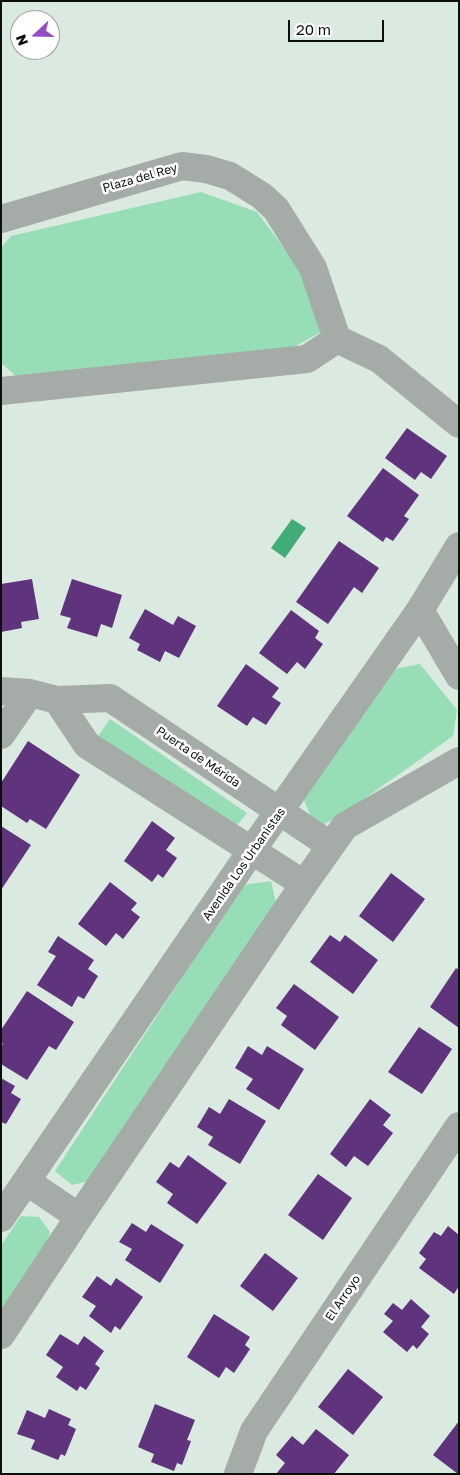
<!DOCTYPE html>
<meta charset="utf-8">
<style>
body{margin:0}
#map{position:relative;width:460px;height:1475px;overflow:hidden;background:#daeae0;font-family:"Golos Text",sans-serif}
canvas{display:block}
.frame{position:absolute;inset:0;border:2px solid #0b100d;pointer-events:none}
.north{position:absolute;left:10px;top:10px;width:50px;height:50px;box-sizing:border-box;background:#fff;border:1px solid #9d9f9e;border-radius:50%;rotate:249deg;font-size:14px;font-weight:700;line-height:20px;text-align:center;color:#0b100d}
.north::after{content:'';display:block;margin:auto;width:18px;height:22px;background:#954ec2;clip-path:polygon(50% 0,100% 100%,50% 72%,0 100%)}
.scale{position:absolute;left:288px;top:20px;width:96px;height:22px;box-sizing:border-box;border:2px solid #0b100d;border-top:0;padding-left:6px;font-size:15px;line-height:18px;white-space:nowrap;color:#0b100d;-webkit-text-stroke:4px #fff;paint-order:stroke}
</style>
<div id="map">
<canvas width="460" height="1475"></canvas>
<div class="frame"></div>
<div class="north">N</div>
<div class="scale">20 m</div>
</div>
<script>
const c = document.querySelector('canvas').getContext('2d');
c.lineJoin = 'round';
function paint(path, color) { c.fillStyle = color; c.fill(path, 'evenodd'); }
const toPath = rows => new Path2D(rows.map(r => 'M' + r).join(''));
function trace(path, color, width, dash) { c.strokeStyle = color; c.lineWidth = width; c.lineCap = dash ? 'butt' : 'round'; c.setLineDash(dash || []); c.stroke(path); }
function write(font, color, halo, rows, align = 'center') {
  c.font = font + ' "Golos Text",sans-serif'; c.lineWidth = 5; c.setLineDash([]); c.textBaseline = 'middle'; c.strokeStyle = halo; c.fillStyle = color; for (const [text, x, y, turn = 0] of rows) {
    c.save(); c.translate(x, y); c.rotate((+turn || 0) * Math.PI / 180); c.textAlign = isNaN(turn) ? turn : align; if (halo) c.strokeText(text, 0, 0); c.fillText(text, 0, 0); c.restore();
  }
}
paint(toPath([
 [201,192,257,212,302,272,321,332,292,348,16,376,1,363,1,248,11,236],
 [420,664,457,710,453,736,340,816,324,824,311,817,304,800,395,669],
 [110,719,247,813,234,829,98,736],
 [271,881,277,907,90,1181,72,1185,55,1171,243,885],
 [21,1216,39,1217,50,1232,46,1247,1,1317,1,1245]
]), '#97deb6');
paint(toPath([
 [292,519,306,528,285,558,271,548]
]), '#41ac78');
paint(toPath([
 [407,428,447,456,431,479,421,472,415,480,385,458],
 [383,468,419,495,404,516,409,519,393,541,386,537,383,542,347,516],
 [339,541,379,568,362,593,354,587,328,624,296,602],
 [32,579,39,619,21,622,22,628,1,632,1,584],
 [72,579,122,595,112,628,101,624,97,637,67,628,71,618,60,615],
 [145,609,173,625,178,616,196,626,179,658,165,651,160,662,137,650,140,644,129,638],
 [291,610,319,631,315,638,323,644,305,669,297,662,287,674,259,653],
 [246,664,279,688,272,697,281,703,266,725,253,717,247,726,217,706],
 [28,741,80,775,46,829,30,819,27,823,1,806,1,783],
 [152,821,175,838,166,850,177,858,163,878,158,874,152,882,124,861],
 [1,826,31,845,1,890],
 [391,873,425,899,393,942,359,916],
 [110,882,137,903,131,910,140,917,123,939,116,933,106,946,78,924],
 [330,935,340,942,345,935,378,960,353,994,310,962],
 [58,936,94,960,88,969,98,976,84,999,78,996,72,1007,37,985,56,956,48,952],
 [456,968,459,970,459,1028,430,1007],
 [294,984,339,1017,315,1050,281,1025,287,1016,276,1008],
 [27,991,74,1022,56,1050,49,1046,27,1080,1,1064,1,1047,3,1044,1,1043,1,1030],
 [419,1027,452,1049,422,1094,388,1072],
 [248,1046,262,1055,267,1046,304,1069,279,1110,246,1089,253,1079,235,1068],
 [1,1078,15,1086,11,1093,21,1099,6,1124,1,1122],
 [229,1099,266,1121,240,1164,208,1145,213,1137,197,1127,209,1107,220,1114],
 [370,1099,391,1115,383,1125,393,1133,368,1166,354,1156,346,1167,330,1154],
 [188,1155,227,1183,197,1224,167,1203,173,1194,156,1182,170,1162,179,1168],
 [318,1174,352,1198,323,1240,288,1215],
 [132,1223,146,1232,151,1224,184,1245,160,1283,125,1260,132,1249,119,1242],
 [448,1226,459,1235,459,1286,454,1294,419,1268,426,1259,419,1253,434,1232,441,1236],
 [265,1253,298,1278,273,1311,240,1286],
 [97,1276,111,1286,116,1278,143,1297,120,1330,115,1326,111,1333,89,1316,96,1306,82,1297],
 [411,1299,430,1316,421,1327,429,1334,417,1349,413,1345,407,1352,383,1332,393,1321,384,1314,393,1303,402,1310],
 [214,1314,250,1337,245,1345,250,1349,234,1373,226,1367,219,1378,187,1357],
 [60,1334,78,1345,84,1336,104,1351,95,1364,100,1368,86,1390,80,1386,77,1391,56,1377,63,1367,46,1355],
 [348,1369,383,1397,353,1435,318,1407],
 [155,1404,195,1420,187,1440,191,1441,182,1465,177,1463,174,1471,151,1462,154,1454,138,1447],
 [49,1409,71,1419,68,1425,76,1429,65,1456,61,1454,58,1460,31,1449,35,1440,17,1434,27,1410,45,1418],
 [459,1421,459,1474,458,1474,433,1455],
 [316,1429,349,1455,334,1474,276,1474,285,1463,276,1455,292,1436,303,1445]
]), '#60337d');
trace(toPath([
 [1,219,182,166,206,169,230,176,262,196,276,209,313,268,337,339],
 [1,391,307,359,337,339,379,359,459,424],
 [420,610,459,676],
 [1,691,30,693,57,700,110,698,330,845],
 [57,700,87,745,304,884],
 [1,735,30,693],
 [26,1181,79,1217],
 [1,1218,252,850,420,610,459,546],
 [1,1335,79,1217,304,884,345,826,459,761],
 [238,1474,254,1431,459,1126]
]), '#a5aca8', 28);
write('12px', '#0b100d', '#fff', [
 ["Plaza del Rey",140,178,-16],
 ["Puerta de Mérida",198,757,34],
 ["Avenida Los Urbanistas",244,864,-55],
 ["El Arroyo",343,1298,-56]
]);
</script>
